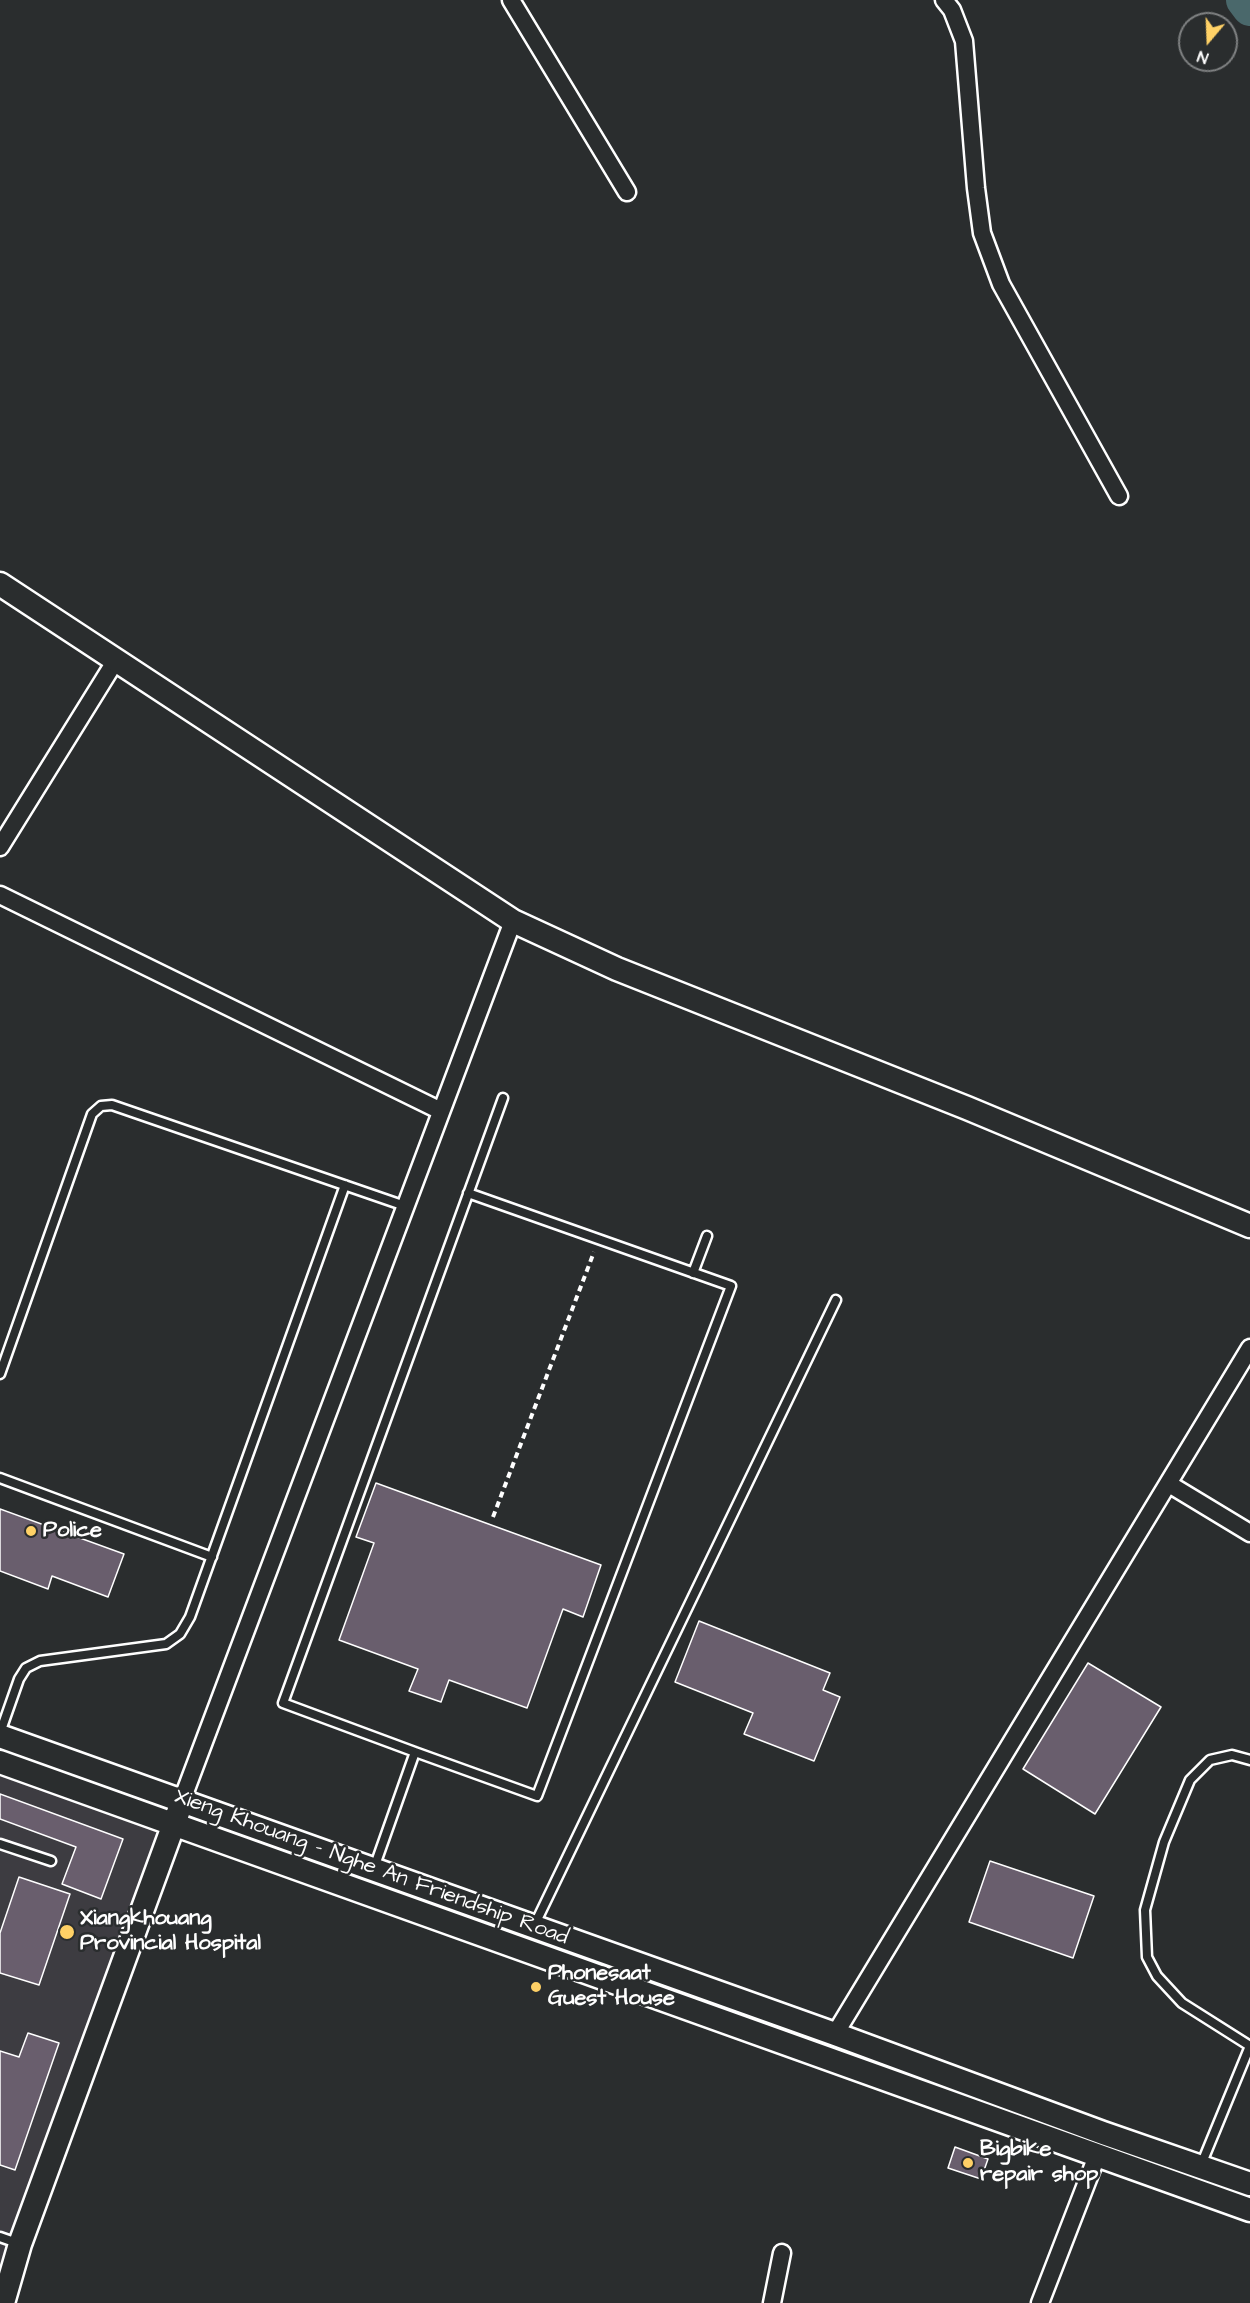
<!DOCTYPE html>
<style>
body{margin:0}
#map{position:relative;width:1250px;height:2303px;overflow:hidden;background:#2a2d2e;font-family:"Architects Daughter",sans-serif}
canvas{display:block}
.north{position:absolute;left:1178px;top:12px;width:60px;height:60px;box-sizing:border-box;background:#2a2d2e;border:2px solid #7f8182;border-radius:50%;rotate:199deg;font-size:16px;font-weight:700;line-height:24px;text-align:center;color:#fff}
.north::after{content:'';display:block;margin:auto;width:21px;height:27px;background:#ffd166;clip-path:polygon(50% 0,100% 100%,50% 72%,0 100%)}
</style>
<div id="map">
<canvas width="1250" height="2303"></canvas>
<div class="north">N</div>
</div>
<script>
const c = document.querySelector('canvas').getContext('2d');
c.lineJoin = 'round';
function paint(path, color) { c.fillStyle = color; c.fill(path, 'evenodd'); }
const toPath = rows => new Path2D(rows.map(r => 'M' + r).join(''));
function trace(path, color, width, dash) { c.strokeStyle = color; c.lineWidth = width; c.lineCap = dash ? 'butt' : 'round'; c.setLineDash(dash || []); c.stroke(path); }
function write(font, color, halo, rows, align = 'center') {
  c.font = font + ' "Architects Daughter",sans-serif'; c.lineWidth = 5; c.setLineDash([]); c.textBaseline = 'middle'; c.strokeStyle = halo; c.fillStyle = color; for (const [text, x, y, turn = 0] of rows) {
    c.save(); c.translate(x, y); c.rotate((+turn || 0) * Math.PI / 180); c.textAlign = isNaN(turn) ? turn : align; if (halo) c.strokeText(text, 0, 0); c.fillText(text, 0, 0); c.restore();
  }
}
paint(toPath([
 [0,1762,174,1824,0,2303]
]), '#3d3c41');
trace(toPath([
 [1244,0,1250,8]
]), '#4a686b', 36);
const building = toPath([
 [376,1483,601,1565,583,1617,563,1609,527,1708,449,1680,441,1702,409,1691,418,1669,339,1640,374,1543,356,1537,376,1483],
 [0,1509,124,1554,108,1597,52,1576,48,1589,0,1571,0,1509],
 [699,1621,830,1673,823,1690,840,1697,814,1761,744,1734,753,1713,675,1682,699,1621],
 [1088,1663,1161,1707,1095,1814,1023,1769,1088,1663],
 [0,1794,123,1839,101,1899,62,1884,76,1847,0,1819,0,1794],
 [990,1861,1094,1896,1073,1958,969,1922,990,1861],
 [19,1877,70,1894,39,1985,0,1973,0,1933,19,1877],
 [28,2033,59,2043,15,2170,0,2165,0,2051,19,2057,28,2033],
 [955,2147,988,2159,981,2179,948,2168,955,2147]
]);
paint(building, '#695e6d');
trace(building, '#fff', 1.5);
const lane = toPath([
 [693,1273,707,1236],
 [0,1374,92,1114,101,1106,112,1105,405,1206],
 [0,1478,212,1557],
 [0,1733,19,1679,26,1668,40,1661,166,1644,180,1634,190,1617,345,1185],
 [415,1752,283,1703,503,1098],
 [1250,1760,1232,1755,1210,1760,1190,1780,1164,1842,1145,1910,1147,1957,1157,1976,1182,2003,1250,2046],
 [0,1844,51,1861],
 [374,1868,415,1752,537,1796,731,1286,468,1193],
 [534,1926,836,1300],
 [1201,2165,1250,2046],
 [0,2237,20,2244]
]);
const street = toPath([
 [511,0,627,192],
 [944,0,952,10,964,41,976,188,982,233,1001,284,1119,496],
 [0,847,116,660],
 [0,895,441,1111],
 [1169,1484,1250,1533],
 [182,1800,513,921],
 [835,2034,1250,1348],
 [772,2303,782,2253],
 [1040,2303,1097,2156]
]);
const secondary = toPath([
 [0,584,513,921,617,969,967,1108,1250,1226],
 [0,1736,835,2034,1103,2133,1250,2184],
 [0,1762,1250,2210],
 [3,2303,20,2244,179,1810]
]);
trace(lane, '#fff', 13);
trace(street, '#fff', 21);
trace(secondary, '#fff', 27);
trace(toPath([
 [493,1517,594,1252]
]), '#fff', 4, [6, 4.5]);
trace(lane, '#2a2d2e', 8);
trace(street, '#2a2d2e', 16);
trace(secondary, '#2a2d2e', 22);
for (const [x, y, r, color] of [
 [31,1531,6,"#ffd166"],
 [67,1932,8,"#ffd166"],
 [536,1987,6,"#ffd166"],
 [968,2163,6,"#ffd166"]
]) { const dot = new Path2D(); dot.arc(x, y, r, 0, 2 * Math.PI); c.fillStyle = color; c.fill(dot); trace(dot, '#2a2d2e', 2); }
write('bold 22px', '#fff', '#2a2d2e', [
 ["Police",43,1531],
 ["Xiangkhouang",80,1919],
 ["Provincial Hospital",80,1944],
 ["Phonesaat",548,1974],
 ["Guest House",548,1999],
 ["Bigbike",980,2150],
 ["repair shop",980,2175]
], 'left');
write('22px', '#fff', '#2a2d2e', [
 ["Xieng Khouang - Nghe An Friendship Road",371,1868,20]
]);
</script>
